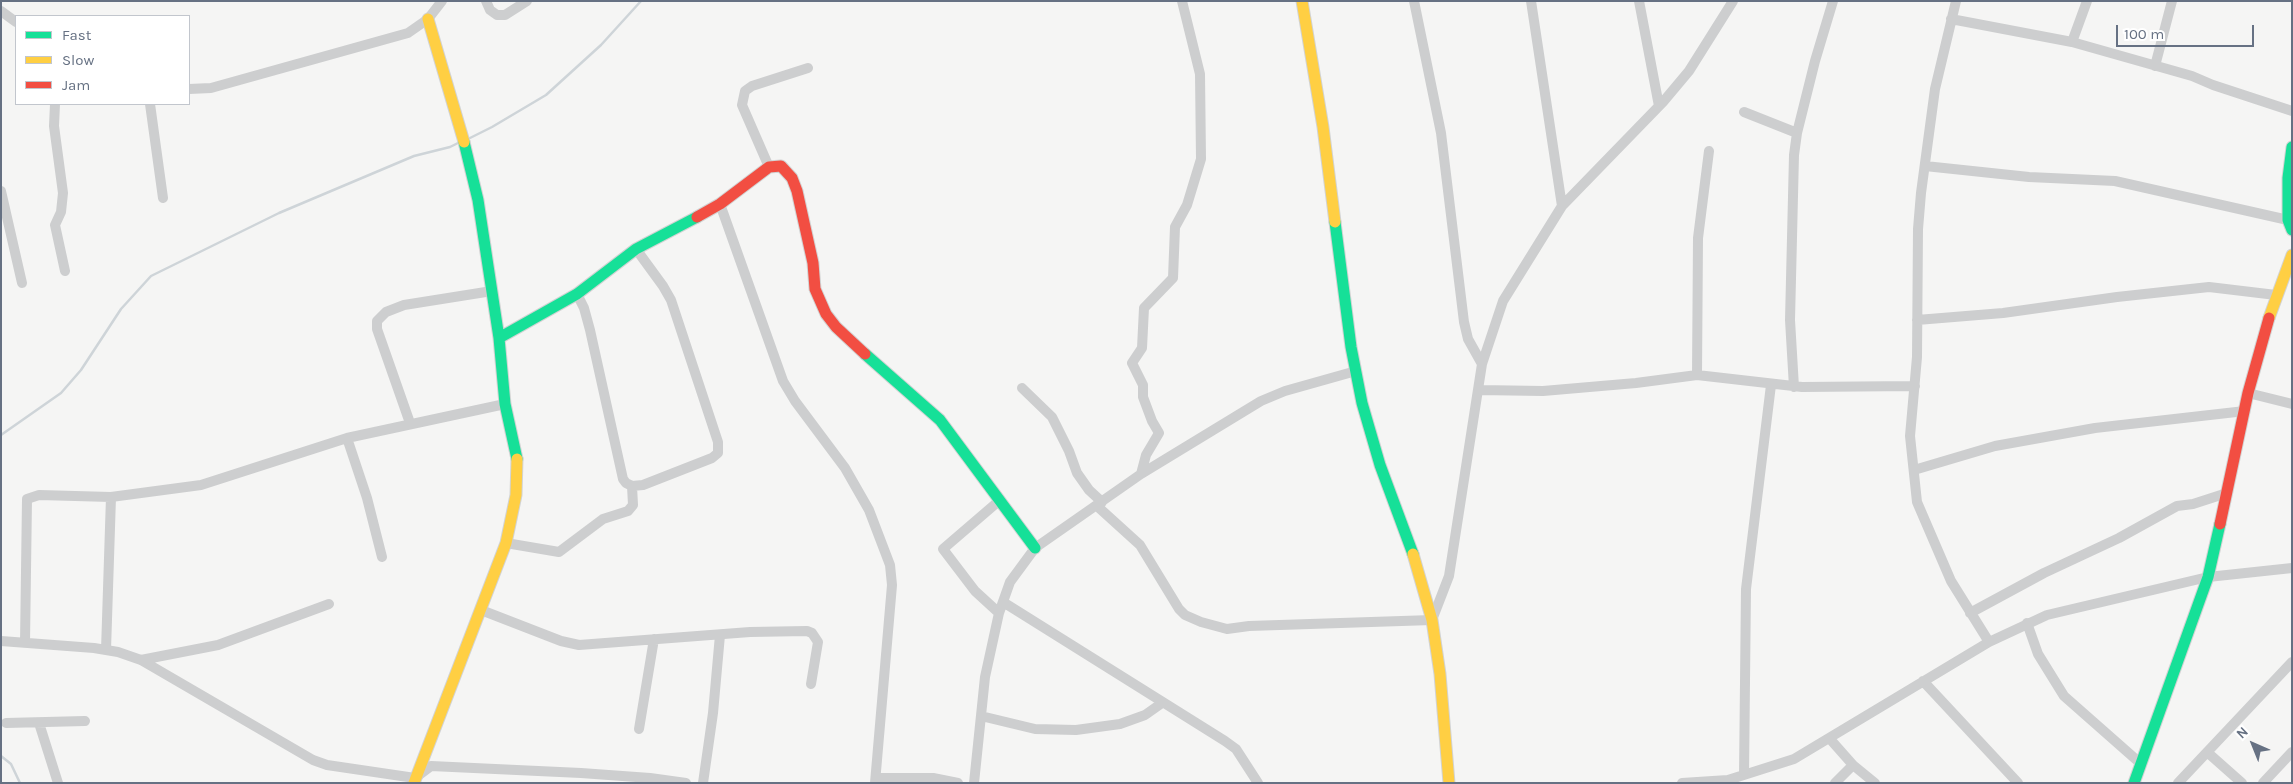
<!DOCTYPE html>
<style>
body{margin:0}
#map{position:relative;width:2293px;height:784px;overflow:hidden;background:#f5f5f4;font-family:Karla,sans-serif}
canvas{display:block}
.frame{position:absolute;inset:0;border:2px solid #667183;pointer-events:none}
.legend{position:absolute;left:15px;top:15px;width:175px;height:90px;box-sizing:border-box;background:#fff;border:1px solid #c2c6cd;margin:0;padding:6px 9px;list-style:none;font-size:15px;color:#667183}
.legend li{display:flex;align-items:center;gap:10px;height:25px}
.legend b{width:25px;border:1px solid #c2c6cd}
.north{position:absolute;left:2228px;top:719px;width:50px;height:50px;-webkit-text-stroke:4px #fff;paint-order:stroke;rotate:316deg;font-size:14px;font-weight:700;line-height:20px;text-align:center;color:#667183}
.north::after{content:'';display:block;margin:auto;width:18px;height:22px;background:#667183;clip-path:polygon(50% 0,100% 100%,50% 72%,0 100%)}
.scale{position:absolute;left:2116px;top:25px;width:138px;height:22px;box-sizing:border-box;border:2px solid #667183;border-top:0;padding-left:6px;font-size:15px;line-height:18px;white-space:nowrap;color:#667183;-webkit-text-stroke:4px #fff;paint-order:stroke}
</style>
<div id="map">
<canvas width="2293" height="784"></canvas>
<div class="frame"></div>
<ul class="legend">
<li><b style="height:6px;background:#16e098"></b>Fast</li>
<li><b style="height:6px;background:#ffcf43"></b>Slow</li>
<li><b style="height:6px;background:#f24e42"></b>Jam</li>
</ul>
<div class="north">N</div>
<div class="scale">100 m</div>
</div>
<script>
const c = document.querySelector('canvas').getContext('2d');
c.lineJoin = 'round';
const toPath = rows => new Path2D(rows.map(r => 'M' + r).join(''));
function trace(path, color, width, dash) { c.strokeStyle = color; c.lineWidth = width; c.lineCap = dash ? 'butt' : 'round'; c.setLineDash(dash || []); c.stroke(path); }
trace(toPath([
 [468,139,492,127,546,95,601,45,641,1],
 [1,435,61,393,81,370,121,309,151,276,279,213,414,156,450,147,460,142],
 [1,756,11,764,20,783]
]), '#ced4d8', 2.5);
const fast = toPath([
 [464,142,478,200,499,338,505,404,517,459],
 [2292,147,2288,178,2288,220,2292,230],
 [1335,222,1351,347,1362,403,1380,465,1413,554],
 [499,338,577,294,636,249,697,217],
 [865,354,940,420,1035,548],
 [2134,783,2208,577,2220,524]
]);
const slow = toPath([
 [1302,1,1323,127,1335,222],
 [428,19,464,142],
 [2269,318,2292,255],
 [1413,554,1432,620,1440,674,1449,783],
 [414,783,506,543,516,495,517,459]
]);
const jam = toPath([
 [697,217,720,204,769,167,781,166,792,178,797,191,813,263,815,289,826,314,836,327,865,354],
 [2220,524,2248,393,2269,318]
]);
trace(fast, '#d2d3d3', 13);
trace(slow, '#d2d3d3', 13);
trace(jam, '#d2d3d3', 13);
trace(toPath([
 [486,1,490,10,497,15,505,15,527,1],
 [1414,1,1441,133,1464,322,1468,339,1482,364],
 [1531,1,1562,206],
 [1639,1,1659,106],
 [1956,1,1935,89,1921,193,1918,229,1917,357,1910,436,1917,502,1951,581,1989,642],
 [1,11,16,22],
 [1951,19,2072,42,2192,76,2213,85,2292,111],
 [2072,42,2087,1],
 [2155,66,2172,1],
 [189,89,211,88,408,33,428,19,442,1],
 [55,104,54,126,63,193,61,212,55,225,65,271],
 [150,104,163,198],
 [1744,112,1797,133],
 [1925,166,2029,177,2115,181,2288,220],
 [769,167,742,105,745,91,752,86,808,68],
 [1,191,22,283],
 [720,204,783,381,795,401,845,468,869,510,890,565,892,585,875,783],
 [577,294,584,308,590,330,623,479,626,483,632,486,643,485,712,458,718,453,718,442,671,300,663,286,636,249],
 [1917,320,2003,313,2117,297,2209,287,2276,295],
 [1697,375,1698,238,1709,151],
 [1794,387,1790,320,1794,155,1797,133,1815,61,1833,1],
 [1022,388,1052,417,1069,451,1077,473,1089,490,1102,502],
 [1479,390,1543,391,1636,383,1697,375,1802,387,1915,386],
 [2248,393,2292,404],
 [410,423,377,329,377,321,386,312,404,305,492,291],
 [347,438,367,498,382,557],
 [1914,470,1995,446,2095,428,2245,411],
 [1141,474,1146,455,1159,433,1152,421,1143,397,1143,385,1132,363,1142,348,1144,308,1173,278,1175,227,1187,205,1201,159,1200,74,1182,1],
 [1097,506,1140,545,1179,609,1185,615,1201,622,1227,629,1249,626,1432,620,1449,576,1482,364,1503,301,1562,206,1663,102,1689,71,1733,1],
 [506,543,559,552,603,519,628,511,633,505,632,486],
 [1003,602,1225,741,1236,749,1258,783],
 [481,610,561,641,579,645,750,632,807,631,812,633,818,642,811,684],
 [999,613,975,591,943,549,1000,500],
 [1970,613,2044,573,2119,538,2177,506,2193,504,2227,493],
 [2027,623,2038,654,2064,696,2140,763],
 [1,641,94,648,118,652,141,660,313,760,327,765,415,778,431,766,581,773,650,778,686,783],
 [25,643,27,499,39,495,111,497,201,485,347,438,505,404],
 [106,650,111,497],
 [141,660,218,645,329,604],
 [1923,681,2018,783],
 [981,716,1035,729,1076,730,1120,724,1145,715,1162,703],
 [6,723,85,721],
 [39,723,58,783],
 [639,729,654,639],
 [1830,739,1853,765,1875,783],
 [2207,752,2242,783],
 [1744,775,1746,589,1771,385],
 [876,778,933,778,958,783],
 [703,783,713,713,720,635],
 [974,783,985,677,999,613,1010,582,1035,548,1141,474,1261,401,1285,391,1356,371],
 [1682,783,1728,780,1794,759,1989,642,2047,615,2208,577,2292,568],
 [1835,783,1853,765],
 [2178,783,2292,662],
 [2263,783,2292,752]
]), '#cdcecf', 10);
trace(fast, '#16e098', 11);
trace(slow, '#ffcf43', 11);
trace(jam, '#f24e42', 11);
</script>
